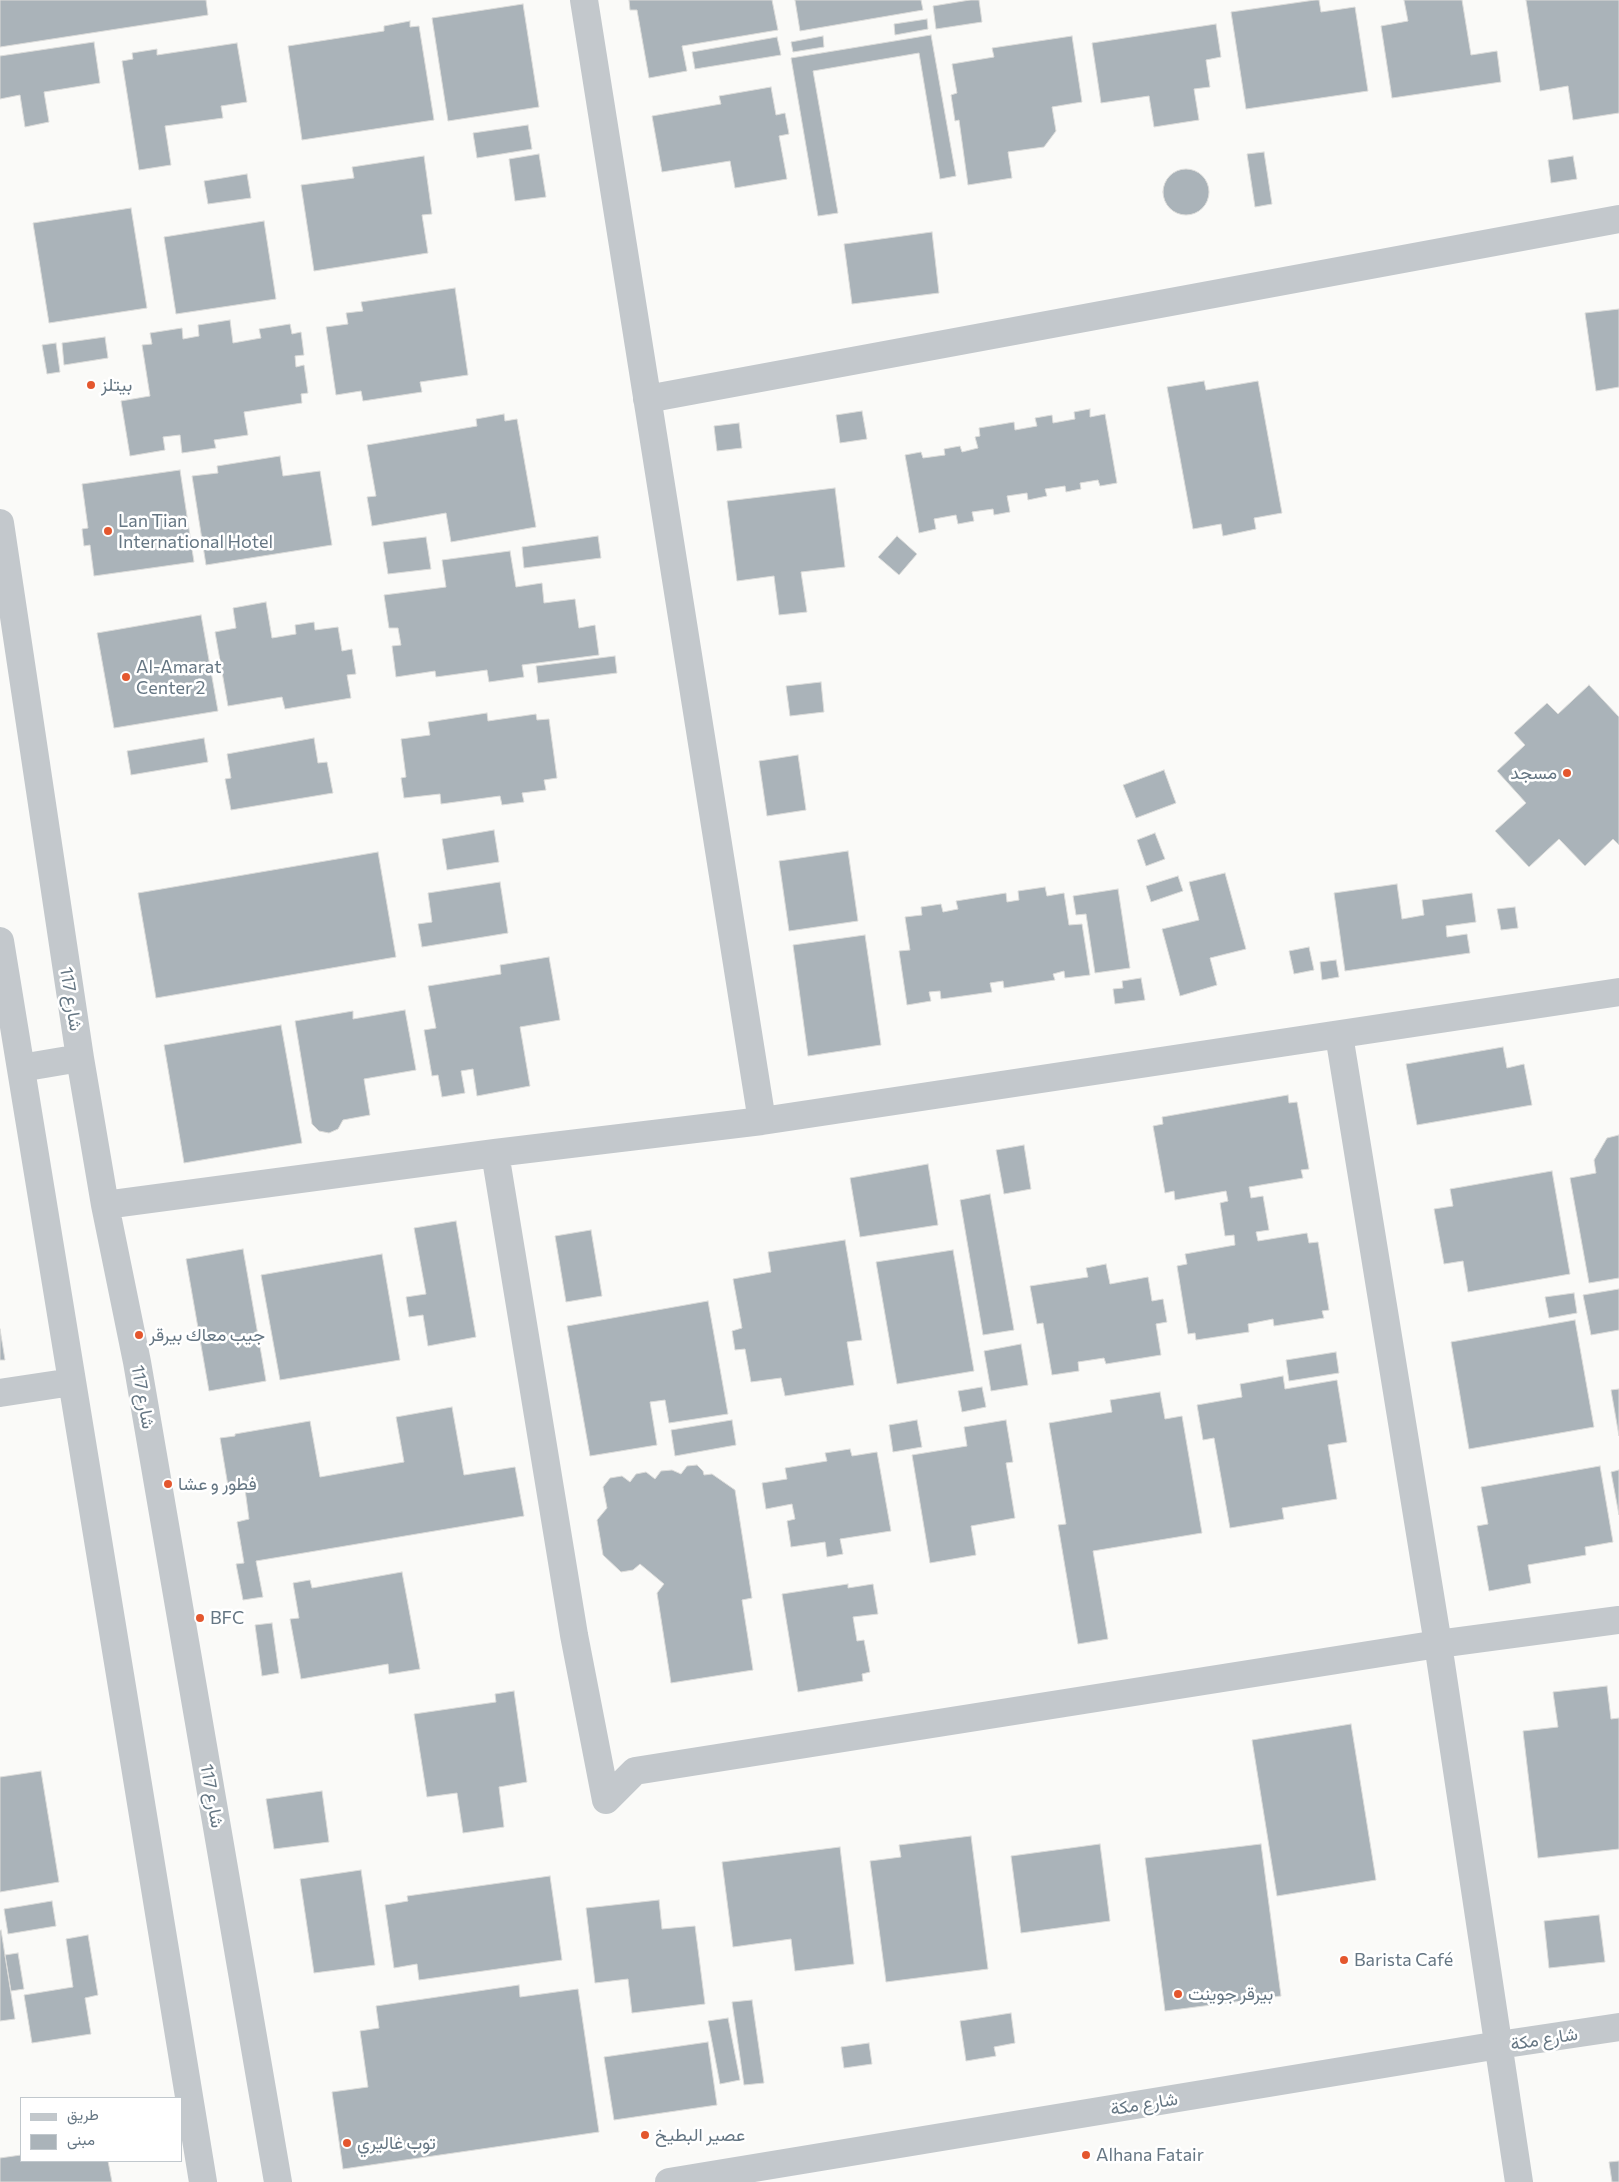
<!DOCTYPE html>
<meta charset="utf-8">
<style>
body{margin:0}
#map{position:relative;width:1619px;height:2182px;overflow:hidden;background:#fafaf8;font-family:Commissioner,Vazirmatn,sans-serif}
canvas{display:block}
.legend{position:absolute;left:20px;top:2097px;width:162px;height:65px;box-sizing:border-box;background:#fff;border:1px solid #c1c8cd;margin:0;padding:6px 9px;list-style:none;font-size:15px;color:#657683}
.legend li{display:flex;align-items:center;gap:10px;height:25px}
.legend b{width:25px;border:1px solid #c1c8cd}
</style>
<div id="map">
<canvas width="1619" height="2182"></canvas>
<ul class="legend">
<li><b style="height:6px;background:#c3c8cc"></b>طريق</li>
<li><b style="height:14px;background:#aab3b9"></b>مبنى</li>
</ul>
</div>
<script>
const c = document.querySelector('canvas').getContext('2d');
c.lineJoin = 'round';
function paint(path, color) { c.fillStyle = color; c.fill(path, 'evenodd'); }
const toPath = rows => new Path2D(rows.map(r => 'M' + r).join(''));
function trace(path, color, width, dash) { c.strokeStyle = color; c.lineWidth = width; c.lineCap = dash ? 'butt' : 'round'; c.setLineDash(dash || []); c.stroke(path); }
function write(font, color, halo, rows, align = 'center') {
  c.font = font + ' Commissioner,Vazirmatn,sans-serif'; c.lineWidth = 5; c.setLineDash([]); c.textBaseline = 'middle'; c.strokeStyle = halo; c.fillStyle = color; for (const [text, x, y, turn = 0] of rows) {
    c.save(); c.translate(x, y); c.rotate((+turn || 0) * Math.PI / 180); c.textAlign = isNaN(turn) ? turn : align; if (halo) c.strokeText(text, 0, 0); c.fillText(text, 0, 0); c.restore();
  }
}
const building = toPath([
 [0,0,206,0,208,15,0,47,0,0],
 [629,0,772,0,778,30,682,46,687,71,649,78,637,10,630,10,629,0],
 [795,0,921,0,923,10,800,31,795,0],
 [970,0,979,0,982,22,936,29,933,6,970,0],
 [1315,0,1319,0,1321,12,1355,7,1368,91,1246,109,1231,12,1315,0],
 [1404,0,1462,0,1471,55,1497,51,1501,82,1392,98,1381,26,1408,21,1404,0],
 [1526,0,1619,0,1619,113,1573,120,1568,86,1540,91,1526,0],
 [523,4,539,107,448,121,432,18,523,4],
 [927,19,928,29,895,35,894,24,927,19],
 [410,21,410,27,419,26,434,120,302,140,288,46,384,31,384,26,410,21],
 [1216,24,1221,57,1206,60,1210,87,1194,89,1199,120,1154,127,1149,96,1101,103,1092,43,1216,24],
 [931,35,956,176,940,179,919,53,813,71,838,213,818,216,791,58,931,35],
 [823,36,824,47,793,52,791,42,823,36],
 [1072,36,1082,102,1052,107,1056,131,1044,147,1008,152,1012,178,968,185,959,120,955,121,951,95,957,93,952,64,994,57,992,48,1072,36],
 [777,37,781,55,695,69,692,52,777,37],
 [94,42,100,83,44,92,49,122,25,127,20,95,0,99,0,56,94,42],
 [237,43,247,102,221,106,223,118,165,126,171,165,139,170,122,61,133,59,132,53,157,49,157,55,237,43],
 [771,87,776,115,785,113,789,134,779,136,787,179,735,188,730,161,662,172,652,116,721,104,719,96,771,87],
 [528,125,532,149,477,158,473,133,528,125],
 [1264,152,1272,204,1255,207,1247,154,1264,152],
 [539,154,546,197,515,201,509,159,539,154],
 [424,156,432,214,422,215,428,253,314,271,301,185,354,178,352,167,424,156],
 [1573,156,1577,179,1551,183,1548,160,1573,156],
 '1163 192a23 23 0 1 1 46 0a23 23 0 1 1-46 0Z',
 [247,174,251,198,208,204,204,181,247,174],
 [131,208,147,308,49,323,33,223,131,208],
 [264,221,276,299,176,314,164,237,264,221],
 [932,232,939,293,852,304,844,244,932,232],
 [455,288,468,375,420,382,422,392,363,401,361,391,336,395,326,327,348,324,346,313,363,311,361,302,455,288],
 [1619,309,1619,387,1596,391,1585,313,1619,309],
 [230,320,233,343,261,338,259,329,290,324,292,334,301,332,304,355,295,356,296,367,304,365,308,393,301,394,302,403,244,412,248,435,214,440,216,448,182,453,180,435,163,437,165,450,130,456,121,401,150,396,142,345,152,344,150,333,182,328,183,339,199,336,198,325,230,320],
 [105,337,108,358,64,365,62,343,105,337],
 [56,343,60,372,47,374,42,345,56,343],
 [1204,381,1206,390,1258,381,1282,513,1254,518,1256,529,1223,536,1221,524,1193,529,1167,387,1204,381],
 [1090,409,1090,417,1105,414,1117,483,1100,486,1098,480,1080,483,1081,489,1066,492,1065,486,1045,489,1047,496,1028,500,1027,493,1007,496,1010,512,994,515,993,509,972,512,974,521,958,524,956,515,934,519,936,529,919,533,905,455,921,452,923,458,945,455,944,449,960,446,962,452,978,448,975,437,980,436,979,428,1014,422,1015,430,1037,426,1035,418,1052,415,1053,423,1075,419,1074,412,1090,409],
 [862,411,867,439,840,443,836,415,862,411],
 [504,414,505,421,517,419,536,527,451,542,446,513,372,526,367,497,376,496,367,445,477,426,476,419,504,414],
 [739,423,742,448,717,451,714,426,739,423],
 [280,456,283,476,320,471,332,545,206,565,192,476,218,473,217,466,280,456],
 [180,470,194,562,94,576,90,545,84,546,82,529,88,528,82,484,180,470],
 [835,488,845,567,801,572,807,612,779,615,774,576,737,581,727,501,835,488],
 [598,536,601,558,524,568,522,547,598,536],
 [897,536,917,554,899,575,878,557,897,536],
 [426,537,431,569,388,574,383,542,426,537],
 [510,551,516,587,542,583,544,603,575,599,579,628,595,625,599,655,522,665,524,677,489,682,487,670,436,677,435,671,396,677,392,646,401,645,398,628,389,628,384,595,446,587,442,560,510,551],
 [266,602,272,638,296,634,295,625,314,622,315,630,338,627,342,651,352,649,356,674,347,675,351,698,285,709,282,697,228,706,215,632,236,628,233,608,266,602],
 [201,615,218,711,114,728,97,633,201,615],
 [615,656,617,673,538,683,536,666,615,656],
 [821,682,824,712,790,716,786,686,821,682],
 [1589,685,1619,717,1619,845,1613,839,1585,866,1559,839,1529,867,1495,831,1526,803,1497,771,1525,745,1514,733,1547,703,1558,714,1589,685],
 [487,713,488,721,536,714,537,720,549,719,557,778,544,780,546,790,522,793,524,802,502,805,500,796,441,804,440,794,404,798,401,778,406,777,401,739,430,735,428,722,487,713],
 [204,738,208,762,131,775,127,751,204,738],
 [314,738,318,763,327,762,333,793,231,810,225,779,231,778,227,754,314,738],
 [798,755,806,810,767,816,759,761,798,755],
 [1164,770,1176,803,1136,818,1123,785,1164,770],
 [494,830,499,862,447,870,442,839,494,830],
 [1155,833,1165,859,1146,866,1137,840,1155,833],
 [848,851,858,921,789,931,779,861,848,851],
 [378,852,396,957,156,998,138,893,378,852],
 [1225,873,1246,949,1210,958,1217,985,1180,996,1162,929,1199,920,1189,882,1225,873],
 [1178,876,1183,891,1151,902,1146,886,1178,876],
 [500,882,508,933,422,947,418,924,432,922,428,893,500,882],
 [1397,884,1402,919,1424,915,1422,900,1472,893,1476,922,1446,926,1447,937,1467,934,1470,953,1345,971,1334,893,1397,884],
 [1045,887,1047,896,1064,893,1069,925,1082,924,1090,975,1065,978,1064,971,1053,974,1055,980,1004,988,1003,981,990,983,992,992,941,999,940,991,929,992,931,1001,907,1005,899,951,910,950,905,917,922,915,921,907,941,904,943,912,958,909,956,901,1006,893,1007,902,1019,900,1018,891,1045,887],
 [1118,889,1130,968,1095,973,1086,914,1076,915,1073,896,1118,889],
 [1515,907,1518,928,1501,930,1497,909,1515,907],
 [865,935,881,1045,808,1056,793,945,865,935],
 [1309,947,1314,970,1294,974,1289,951,1309,947],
 [549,957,560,1020,520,1027,530,1086,477,1096,473,1069,461,1071,465,1093,442,1097,438,1075,432,1076,424,1030,436,1028,428,986,501,974,500,965,549,957],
 [1336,960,1339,977,1322,980,1320,962,1336,960],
 [1141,978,1145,1000,1115,1004,1113,989,1123,988,1122,981,1141,978],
 [405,1010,416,1070,364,1079,370,1115,343,1120,338,1129,329,1133,319,1131,312,1124,295,1021,353,1011,353,1019,405,1010],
 [281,1025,302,1143,184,1163,164,1045,281,1025],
 [1503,1047,1507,1068,1524,1064,1532,1105,1417,1125,1406,1064,1503,1047],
 [1288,1095,1289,1103,1297,1102,1309,1169,1301,1170,1303,1178,1249,1187,1251,1198,1263,1196,1269,1230,1256,1232,1258,1241,1307,1233,1309,1243,1318,1242,1329,1310,1322,1311,1324,1318,1274,1326,1273,1319,1248,1324,1249,1332,1196,1340,1195,1333,1188,1334,1177,1266,1187,1264,1185,1254,1235,1245,1234,1235,1225,1236,1220,1203,1228,1201,1226,1191,1175,1200,1174,1191,1165,1193,1153,1126,1163,1124,1162,1117,1288,1095],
 [1619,1135,1619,1278,1589,1283,1570,1178,1596,1173,1594,1160,1607,1138,1619,1135],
 [1024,1145,1031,1189,1004,1194,996,1150,1024,1145],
 [928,1164,938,1225,860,1237,850,1178,928,1164],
 [1552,1171,1570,1274,1468,1292,1463,1261,1444,1264,1434,1209,1453,1206,1450,1189,1552,1171],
 [990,1194,1014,1330,983,1335,960,1200,990,1194],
 [456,1221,476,1337,428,1346,423,1315,409,1317,406,1297,426,1294,414,1228,456,1221],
 [591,1230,602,1296,566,1302,555,1236,591,1230],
 [845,1240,862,1340,847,1342,854,1385,785,1396,781,1378,751,1382,745,1349,735,1350,732,1331,742,1328,733,1279,771,1272,768,1252,845,1240],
 [243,1249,266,1381,209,1391,186,1259,243,1249],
 [953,1250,974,1371,897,1384,876,1262,953,1250],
 [382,1254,400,1360,280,1380,261,1275,382,1254],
 [1106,1264,1110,1284,1148,1277,1152,1301,1163,1299,1167,1322,1156,1324,1161,1355,1106,1364,1104,1358,1078,1362,1079,1371,1052,1375,1043,1323,1037,1324,1030,1286,1088,1277,1086,1268,1106,1264],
 [1619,1289,1619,1330,1591,1335,1583,1295,1619,1289],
 [1574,1293,1577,1313,1549,1318,1545,1297,1574,1293],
 [708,1301,728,1414,669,1423,665,1400,650,1402,657,1445,590,1456,567,1326,708,1301],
 [1575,1320,1594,1427,1469,1449,1451,1342,1575,1320],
 [0,1329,5,1360,0,1360,0,1329],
 [1021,1344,1028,1385,991,1391,984,1351,1021,1344],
 [1336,1352,1339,1373,1289,1381,1286,1360,1336,1352],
 [1283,1376,1285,1389,1337,1380,1347,1442,1328,1445,1337,1499,1282,1508,1284,1519,1230,1528,1214,1438,1203,1440,1197,1405,1242,1397,1240,1384,1283,1376],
 [982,1387,986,1407,962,1412,958,1391,982,1387],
 [1619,1389,1619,1436,1611,1390,1619,1389],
 [1160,1392,1165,1419,1182,1416,1202,1533,1093,1551,1108,1639,1078,1644,1058,1525,1066,1524,1049,1423,1112,1412,1110,1400,1160,1392],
 [452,1407,464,1475,515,1467,524,1516,256,1561,263,1597,243,1600,236,1564,244,1563,237,1522,249,1519,245,1489,229,1492,220,1438,235,1436,235,1434,310,1421,320,1477,404,1462,396,1417,452,1407],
 [732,1420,736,1445,675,1456,671,1430,732,1420],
 [917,1420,922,1447,893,1452,889,1425,917,1420],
 [1006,1420,1013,1462,1006,1463,1015,1518,971,1526,976,1555,930,1563,912,1455,967,1446,964,1427,1006,1420],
 [850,1449,852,1456,877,1452,891,1531,840,1539,843,1554,827,1557,825,1542,791,1547,787,1521,795,1519,792,1504,766,1509,762,1483,787,1479,785,1468,827,1461,825,1453,850,1449],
 [697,1465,703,1471,704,1475,712,1474,735,1490,752,1598,742,1600,753,1670,671,1683,657,1593,664,1584,640,1564,633,1570,621,1572,603,1555,597,1520,607,1508,603,1487,610,1478,622,1476,630,1482,636,1474,646,1472,655,1479,661,1471,672,1470,681,1474,687,1466,697,1465],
 [1600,1466,1613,1542,1585,1547,1586,1555,1528,1565,1531,1583,1489,1591,1477,1526,1488,1524,1481,1487,1600,1466],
 [1619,1470,1619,1515,1611,1472,1619,1470],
 [402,1572,420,1669,389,1674,388,1664,301,1679,290,1619,299,1618,293,1583,310,1580,312,1588,402,1572],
 [848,1584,848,1588,873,1584,878,1614,853,1617,857,1641,864,1640,870,1672,862,1674,863,1681,798,1692,782,1594,848,1584],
 [272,1623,279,1673,262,1676,255,1625,272,1623],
 [1607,1686,1611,1719,1619,1718,1619,1849,1538,1858,1523,1731,1558,1727,1553,1692,1607,1686],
 [514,1691,527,1782,499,1787,504,1827,463,1833,457,1793,427,1797,414,1714,496,1702,495,1694,514,1691],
 [1351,1724,1376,1880,1277,1896,1252,1740,1351,1724],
 [41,1771,59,1882,0,1892,0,1777,41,1771],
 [322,1791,329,1842,274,1849,266,1799,322,1791],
 [971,1836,988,1969,886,1982,870,1861,901,1857,899,1845,971,1836],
 [1100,1844,1110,1921,1021,1933,1011,1856,1100,1844],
 [1261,1844,1281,1996,1165,2011,1145,1858,1261,1844],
 [840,1847,854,1964,795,1971,791,1939,733,1947,722,1862,840,1847],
 [361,1870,375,1965,314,1973,300,1879,361,1870],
 [550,1876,562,1960,419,1980,417,1964,394,1968,385,1905,408,1901,407,1896,550,1876],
 [659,1900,662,1929,695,1926,705,2004,632,2013,628,1979,595,1983,586,1908,659,1900],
 [52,1901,56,1926,8,1934,4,1909,52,1901],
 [1599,1915,1605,1962,1549,1968,1544,1921,1599,1915],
 [1,1930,15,2019,0,2021,0,1931,1,1930],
 [88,1935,98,1995,85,1998,91,2034,32,2043,24,1995,73,1987,66,1939,88,1935],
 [18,1953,24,1989,11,1991,5,1955,18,1953],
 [519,1985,520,1997,578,1989,599,2132,343,2169,332,2092,368,2087,360,2031,379,2028,376,2006,519,1985],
 [752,2000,764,2083,744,2085,732,2002,752,2000],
 [1011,2013,1015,2043,994,2047,996,2056,966,2061,960,2021,1011,2013],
 [728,2018,740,2080,720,2084,708,2021,728,2018],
 [708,2042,717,2105,614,2120,604,2057,708,2042],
 [869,2043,872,2064,844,2068,841,2047,869,2043],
 [21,2155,21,2161,108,2161,112,2182,0,2182,0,2158,21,2155],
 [1619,2161,1619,2182,1612,2182,1609,2162,1619,2161]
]);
paint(building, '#aab3b9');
trace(building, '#dcdcda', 1);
trace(toPath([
 [584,0,762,1121],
 [647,399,1619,219],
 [0,523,80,1058,105,1205,137,1362,278,2182],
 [0,941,203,2182],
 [1339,1035,1438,1644,1519,2182],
 [21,1068,80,1058],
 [495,1153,574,1635,606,1800],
 [105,1205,495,1153,762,1121,1619,992],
 [0,1393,72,1382],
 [606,1800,635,1771,1438,1644,1619,1620],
 [669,2182,1499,2045,1619,2027]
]), '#c3c8cc', 28);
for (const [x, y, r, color] of [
 [91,385,5,"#e4572e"],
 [108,531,5,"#e4572e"],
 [126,677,5,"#e4572e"],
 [1567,773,5,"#e4572e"],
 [139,1335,5,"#e4572e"],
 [168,1484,5,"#e4572e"],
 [200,1618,5,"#e4572e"],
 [1344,1960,5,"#e4572e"],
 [1178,1994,5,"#e4572e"],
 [645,2135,5,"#e4572e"],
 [347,2143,5,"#e4572e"],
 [1086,2155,5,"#e4572e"]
]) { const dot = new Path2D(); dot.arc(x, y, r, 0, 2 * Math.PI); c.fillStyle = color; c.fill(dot); trace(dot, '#fff', 2); }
write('18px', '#657683', '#fff', [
 ["بيتلز",101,385],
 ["Lan Tian",118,521],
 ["International Hotel",118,542],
 ["Al-Amarat",136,667],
 ["Center 2",136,688],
 ["مسجد",1557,773,"right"],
 ["جيب معاك بيرقر",149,1335],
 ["فطور و عشا",178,1484],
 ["BFC",210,1618],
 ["Barista Café",1354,1960],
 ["بيرقر جوينت",1188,1994],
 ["عصير البطيخ",655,2135],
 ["توب غاليري",357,2143],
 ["Alhana Fatair",1096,2155]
], 'left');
write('18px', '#657683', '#fff', [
 ["شارع 117",71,999,81],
 ["شارع 117",143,1397,80],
 ["شارع 117",212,1796,80],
 ["شارع مكة",1544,2039,-9],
 ["شارع مكة",1144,2104,-9]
]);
</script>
